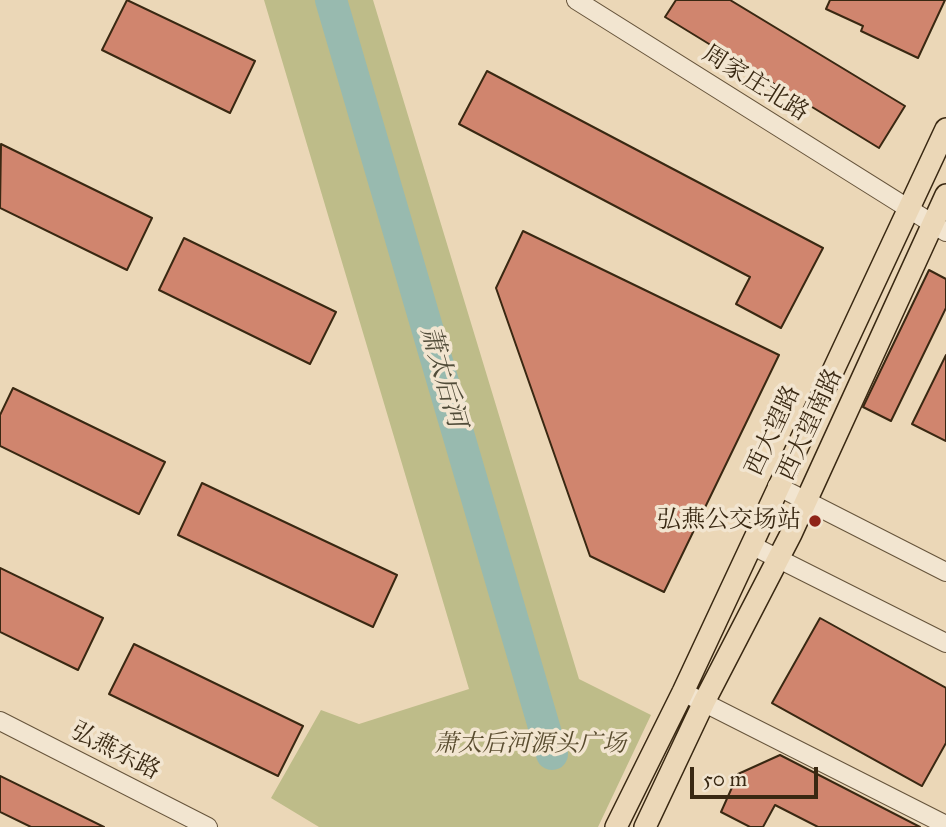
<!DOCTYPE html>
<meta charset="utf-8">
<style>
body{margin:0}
#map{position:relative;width:946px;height:827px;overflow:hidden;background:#ebd7b7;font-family:"IM FELL Great Primer",serif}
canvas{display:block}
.scale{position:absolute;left:690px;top:767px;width:128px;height:32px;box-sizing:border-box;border:4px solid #392812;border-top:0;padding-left:9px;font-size:21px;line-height:24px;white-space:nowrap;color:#392812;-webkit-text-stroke:5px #f2e5d0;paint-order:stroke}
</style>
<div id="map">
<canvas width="946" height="827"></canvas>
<div class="scale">50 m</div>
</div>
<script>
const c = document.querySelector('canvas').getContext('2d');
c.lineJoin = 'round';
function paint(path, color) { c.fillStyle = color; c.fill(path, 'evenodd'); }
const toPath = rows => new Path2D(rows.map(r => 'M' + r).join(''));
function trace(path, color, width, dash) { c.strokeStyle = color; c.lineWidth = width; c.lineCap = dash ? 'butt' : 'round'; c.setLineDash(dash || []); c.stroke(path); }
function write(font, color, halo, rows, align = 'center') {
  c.font = font + ' "IM FELL Great Primer","Noto Serif SC",serif'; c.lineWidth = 7; c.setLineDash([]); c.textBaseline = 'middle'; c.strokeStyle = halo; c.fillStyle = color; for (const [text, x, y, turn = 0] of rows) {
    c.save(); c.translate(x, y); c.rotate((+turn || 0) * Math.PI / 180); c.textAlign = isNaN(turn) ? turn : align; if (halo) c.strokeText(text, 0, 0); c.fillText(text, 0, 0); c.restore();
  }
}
paint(toPath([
 [264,0,373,0,579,679,651,715,598,827,319,827,271,798,321,710,359,724,469,689]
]), '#bebc89');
trace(toPath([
 [331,0,552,754]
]), '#98baaf', 32);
const building = toPath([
 [127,0,255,61,230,113,102,50,127,0],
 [676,0,730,0,905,106,879,148,665,17,676,0],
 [830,0,945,0,918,58,861,31,863,26,826,9,830,0],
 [487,71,823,248,781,328,736,304,750,277,459,124,487,71],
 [1,144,152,218,127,270,0,208,1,144],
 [523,231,779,355,664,592,590,556,496,288,523,231],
 [184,238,336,312,310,364,159,290,184,238],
 [929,270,946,279,946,308,891,421,863,407,929,270],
 [946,355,946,441,912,424,946,355],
 [13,388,165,462,139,514,0,446,0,415,13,388],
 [202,483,397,575,373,627,178,535,202,483],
 [0,568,103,618,78,670,0,632,0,568],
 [820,618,946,688,946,743,922,786,772,703,820,618],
 [134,644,303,726,278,776,109,694,134,644],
 [780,755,920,827,818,827,775,805,763,827,750,827,721,812,738,774,780,755],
 [0,776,104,827,31,827,0,812,0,776]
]);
paint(building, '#d0856e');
trace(building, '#392812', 2);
const minor = toPath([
 [576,0,946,232],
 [777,486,946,572],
 [751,545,946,643],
 [683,692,946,825],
 [0,721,208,827]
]);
const major = toPath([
 [616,827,683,692,946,129],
 [645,827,704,702,791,534,946,195]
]);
trace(minor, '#66543b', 20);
trace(major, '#392812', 24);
trace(minor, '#f2e5d0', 18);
trace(major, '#ebd7b7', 21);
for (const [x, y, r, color] of [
 [815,521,7,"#8f2418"]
]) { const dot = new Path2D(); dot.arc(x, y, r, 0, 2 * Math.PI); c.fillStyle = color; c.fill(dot); trace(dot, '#f2e5d0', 2.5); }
write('24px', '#392812', '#f2e5d0', [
 ["周家庄北路",755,84,32],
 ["西大望南路",811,425,-65],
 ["西大望路",774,431,-65],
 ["弘燕东路",115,752,27]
]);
write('24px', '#392812', '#f2e5d0', [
 ["弘燕公交场站",801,521]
], 'right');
write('italic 24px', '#5a4d30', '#f2e5d0', [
 ["萧太后河源头广场",530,745]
]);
write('italic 26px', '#514c39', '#f2e5d0', [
 ["萧太后河",442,377,74]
]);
</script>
